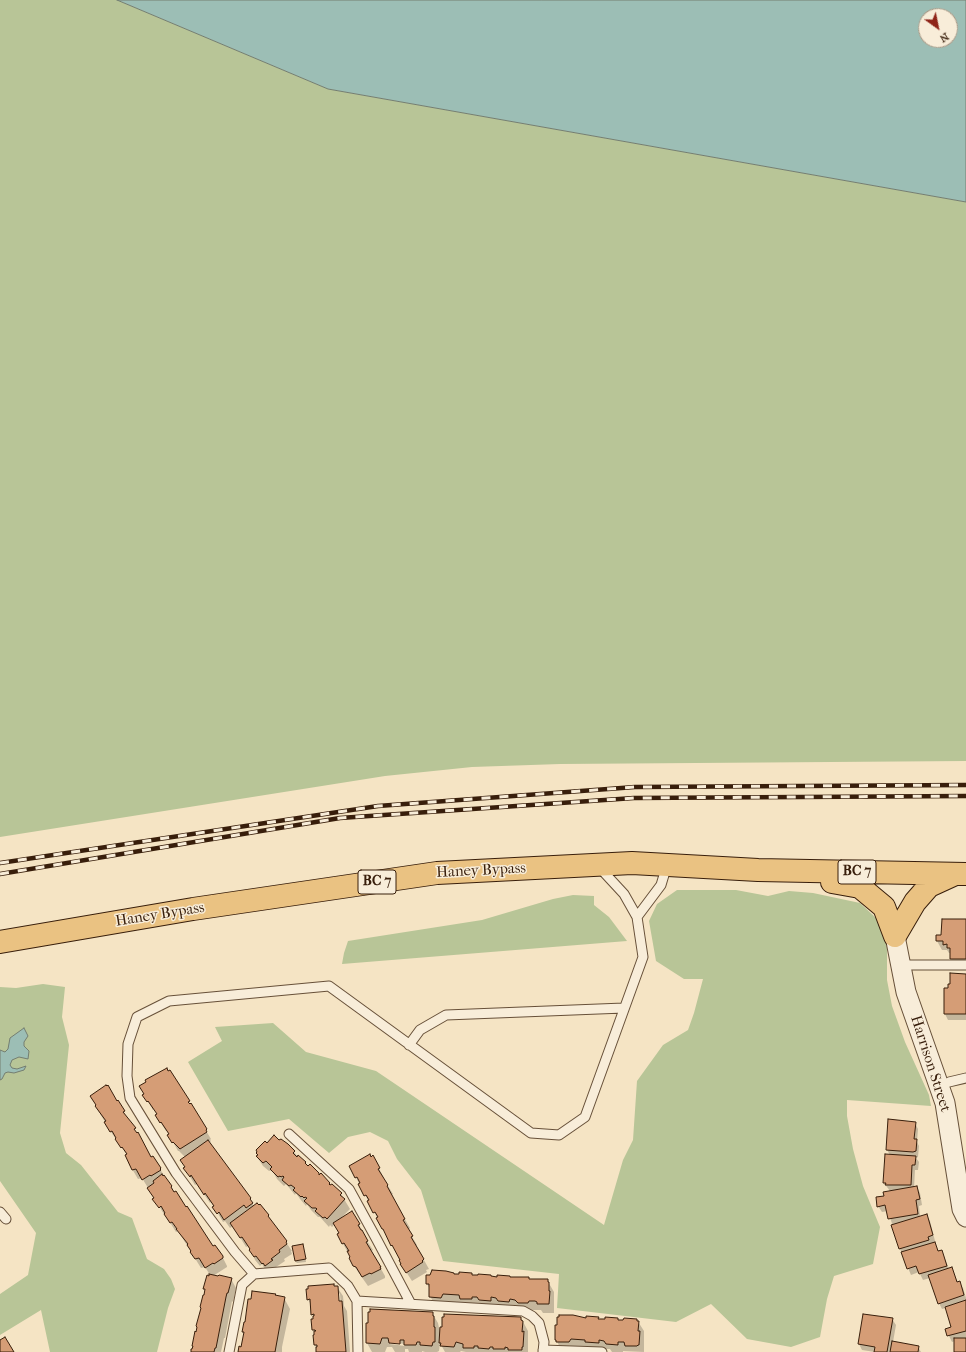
<!DOCTYPE html>
<style>
body{margin:0}
#map{position:relative;width:966px;height:1352px;overflow:hidden;background:#f5e4c4;font-family:"IM FELL French Canon",serif}
canvas{display:block}
.north{position:absolute;left:918px;top:8px;width:40px;height:40px;box-sizing:border-box;background:#f8edd9;border:1px solid #ab9a87;border-radius:50%;rotate:147deg;font-size:11px;font-weight:700;line-height:16px;text-align:center;color:#381e0b}
.north::after{content:'';display:block;margin:auto;width:14px;height:18px;background:#8f2418;clip-path:polygon(50% 0,100% 100%,50% 72%,0 100%)}
</style>
<div id="map">
<canvas width="966" height="1352"></canvas>
<div class="north">N</div>
</div>
<script>
const c = document.querySelector('canvas').getContext('2d');
c.lineJoin = 'round';
function paint(path, color) { c.fillStyle = color; c.fill(path, 'evenodd'); }
const toPath = rows => new Path2D(rows.map(r => 'M' + r).join(''));
function trace(path, color, width, dash) { c.strokeStyle = color; c.lineWidth = width; c.lineCap = dash ? 'butt' : 'round'; c.setLineDash(dash || []); c.stroke(path); }
function write(font, color, halo, rows, align = 'center') {
  c.font = font + ' "IM FELL French Canon",serif'; c.lineWidth = 3; c.setLineDash([]); c.textBaseline = 'middle'; c.strokeStyle = halo; c.fillStyle = color; for (const [text, x, y, turn = 0] of rows) {
    c.save(); c.translate(x, y); c.rotate((+turn || 0) * Math.PI / 180); c.textAlign = isNaN(turn) ? turn : align; if (halo) c.strokeText(text, 0, 0); c.fillText(text, 0, 0); c.restore();
  }
}
paint(toPath([
 [0,0,117,0,328,89,966,202,966,761,560,764,472,767,385,776,0,837],
 [677,890,736,890,768,896,789,891,813,893,860,903,876,918,882,931,887,945,887,980,892,1006,905,1042,929,1095,931,1106,847,1100,847,1116,853,1149,863,1186,880,1227,873,1264,834,1276,827,1299,820,1337,791,1347,747,1339,711,1304,676,1322,557,1308,559,1274,443,1261,421,1190,397,1159,388,1141,370,1132,348,1137,329,1153,289,1119,228,1131,188,1062,222,1041,215,1027,273,1023,306,1052,376,1071,604,1225,623,1160,633,1140,637,1081,663,1045,688,1030,694,1013,703,979,684,979,656,961,649,921,657,904],
 [573,895,594,896,594,905,609,917,627,941,342,964,344,953,348,941,482,920,553,899],
 [43,984,65,987,62,1017,69,1045,60,1133,66,1153,81,1165,118,1212,132,1218,147,1259,164,1269,171,1279,175,1289,168,1308,157,1352,50,1352,41,1310,0,1335,0,1294,28,1275,36,1233,0,1181,0,987,16,988]
]), '#b8c597');
const water = toPath([
 [117,0,966,0,966,202,328,89,117,0],
 [926,16,950,16,950,40,926,40,926,16],
 [24,1028,28,1036,24,1042,24,1046,29,1051,28,1059,19,1057,12,1060,10,1065,12,1068,17,1069,26,1066,24,1070,14,1073,8,1072,5,1073,2,1079,0,1080,0,1050,5,1052,8,1049,10,1038,24,1028]
]);
paint(water, '#9cbeb5');
trace(water, '#747e71', 1);
paint(toPath([
 [966,920,966,968,956,968,951,959,951,953,949,953,947,950,942,950,937,941],
 [966,975,966,1020,948,1020,945,1014,949,989,951,984],
 [170,1071,211,1139,210,1140,211,1141,209,1143,254,1206,268,1216,292,1251,291,1251,292,1254,284,1259,285,1261,267,1273,262,1264,260,1266,255,1260,251,1250,248,1246,246,1247,233,1226,230,1228,225,1221,223,1222,211,1202,210,1203,197,1184,195,1185,190,1177,184,1168,186,1168,185,1157,179,1151,178,1151,169,1135,170,1135,167,1131,166,1131,156,1115,158,1115,154,1109,153,1110,144,1095],
 [118,1102,151,1158,160,1169,175,1193,213,1247,222,1256,227,1266,227,1267,213,1276,231,1279,236,1288,233,1302,232,1301,225,1338,224,1338,221,1352,192,1352,206,1291,205,1289,210,1275,205,1267,201,1268,178,1231,176,1232,166,1216,165,1216,142,1178,138,1179,128,1162,127,1155,111,1132,96,1107],
 [915,1123,918,1129,917,1142,919,1146,918,1157,916,1158,919,1162,918,1170,915,1170,914,1188,917,1187,920,1193,922,1205,919,1206,920,1217,926,1215,930,1221,935,1241,934,1241,939,1252,942,1251,949,1269,952,1268,958,1283,959,1283,963,1288,966,1298,966,1338,964,1338,966,1339,966,1352,955,1352,955,1341,952,1342,946,1330,952,1328,946,1308,942,1309,939,1303,930,1278,923,1280,919,1272,911,1275,900,1249,888,1211,882,1212,878,1206,890,1191,884,1183,886,1155,890,1155,887,1150],
 [267,1144,294,1152,298,1157,298,1156,305,1163,308,1168,329,1183,341,1194,350,1209,340,1219,353,1213,364,1234,363,1235,373,1250,371,1251,385,1276,385,1278,368,1286,354,1266,351,1258,338,1235,340,1234,335,1224,332,1227,330,1225,329,1227,320,1217,318,1217,311,1210,307,1204,306,1206,300,1199,296,1193,295,1195,286,1184,284,1186,277,1179,272,1170,269,1171,263,1166,257,1157],
 [373,1157,384,1178,383,1178,393,1194,391,1195,410,1228,408,1230,417,1245,416,1246,429,1269,426,1270,427,1272,412,1281,401,1264,402,1260,374,1212,350,1166],
 [303,1245,306,1262,297,1263,295,1261],
 [454,1273,455,1275,472,1276,547,1280,554,1292,554,1313,543,1313,541,1310,533,1310,533,1312,435,1305,430,1296,430,1289,427,1284],
 [335,1287,337,1287,343,1296,344,1306,347,1311,350,1352,317,1352,315,1345,315,1333,313,1330,314,1318,312,1314,311,1305,308,1299],
 [337,1291,340,1294,341,1306,339,1306],
 [275,1295,276,1296,284,1298,290,1309,282,1347,282,1352,239,1352,241,1348,244,1334,243,1332],
 [432,1313,438,1323,439,1328,521,1318,528,1331,528,1352,466,1352,461,1351,460,1352,445,1352,440,1343,439,1351,437,1352,425,1352,422,1351,422,1352,409,1352,408,1349,405,1349,405,1352,395,1352,392,1347,387,1347,385,1352,372,1352,367,1343],
 [390,1342,405,1344,405,1346,390,1344],
 [864,1315,892,1319,896,1325,893,1342,918,1347,921,1352,875,1352,862,1350,859,1344],
 [598,1318,599,1320,637,1320,644,1331,644,1352,623,1351,623,1352,612,1352,610,1349,561,1349,556,1340,587,1319]
]), '#0003');
const building = toPath([
 [942,919,966,919,966,959,950,959,950,948,947,948,947,944,943,945,943,941,936,941,936,935,941,935,942,919],
 [950,973,966,974,966,1014,944,1014,944,988,948,988,948,984,950,984,950,973],
 [167,1068,168,1071,170,1070,190,1101,188,1102,190,1104,191,1103,207,1129,206,1130,207,1132,180,1149,173,1142,172,1143,167,1135,169,1134,161,1122,160,1123,155,1115,157,1114,148,1101,147,1102,142,1095,144,1094,139,1086,146,1082,145,1080,167,1068],
 [106,1085,107,1086,108,1085,117,1101,118,1100,125,1111,123,1112,136,1128,134,1129,137,1133,138,1132,151,1157,153,1156,161,1168,160,1169,161,1170,151,1176,150,1175,142,1180,136,1169,132,1170,125,1155,127,1154,122,1147,121,1148,115,1139,116,1138,112,1131,110,1132,104,1122,106,1121,95,1106,96,1105,90,1096,106,1085],
 [888,1119,916,1122,914,1139,917,1139,916,1151,913,1152,886,1150,888,1119],
 [274,1135,279,1140,281,1139,288,1144,295,1151,293,1153,297,1157,298,1155,306,1162,305,1163,308,1166,310,1164,319,1173,319,1175,321,1173,330,1183,329,1184,330,1185,332,1184,342,1193,340,1195,345,1199,327,1219,325,1217,323,1218,315,1211,317,1209,316,1208,312,1208,304,1201,307,1198,305,1197,304,1198,302,1196,301,1197,293,1190,295,1188,291,1185,289,1186,282,1180,284,1177,283,1176,281,1177,280,1176,278,1177,270,1169,272,1167,266,1161,263,1163,256,1156,258,1155,256,1153,257,1152,256,1150,265,1141,267,1143,274,1135],
 [208,1140,251,1198,250,1199,253,1203,246,1208,244,1205,224,1220,219,1212,217,1214,212,1207,214,1206,205,1193,204,1195,191,1175,190,1177,183,1168,185,1167,180,1160,208,1140],
 [370,1154,371,1157,373,1155,380,1168,378,1169,388,1185,387,1186,405,1219,403,1220,413,1236,411,1237,424,1259,422,1261,423,1262,406,1273,400,1264,401,1264,399,1260,400,1260,392,1245,391,1246,383,1229,382,1229,376,1218,378,1217,375,1212,373,1213,367,1201,369,1200,366,1195,364,1196,358,1184,360,1183,357,1177,355,1178,349,1166,370,1154],
 [885,1154,916,1156,915,1165,912,1165,911,1185,885,1185,886,1183,883,1183,885,1154],
 [162,1174,163,1176,164,1175,172,1186,171,1187,174,1192,176,1191,186,1207,187,1206,213,1246,215,1245,223,1256,223,1258,214,1264,213,1263,205,1268,199,1258,195,1259,190,1252,191,1251,187,1245,188,1244,176,1229,177,1229,172,1222,170,1223,164,1214,165,1213,161,1206,159,1208,152,1199,154,1198,147,1188,154,1183,153,1181,162,1174],
 [917,1186,920,1199,916,1200,918,1214,888,1219,885,1205,877,1207,876,1197,884,1196,883,1192,917,1186],
 [257,1203,259,1205,260,1204,269,1215,268,1216,287,1241,286,1242,287,1244,279,1250,280,1252,271,1259,273,1260,265,1266,263,1263,262,1264,256,1256,254,1257,249,1250,250,1249,242,1237,240,1238,230,1223,257,1203],
 [352,1211,360,1224,358,1225,361,1230,362,1230,368,1241,366,1242,381,1267,380,1267,381,1269,371,1274,370,1273,362,1277,356,1267,353,1266,349,1258,350,1257,347,1251,349,1251,344,1243,342,1244,337,1234,339,1233,333,1223,352,1211],
 [927,1214,933,1235,928,1237,929,1240,899,1249,891,1225,927,1214],
 [935,1242,938,1251,942,1250,947,1266,919,1274,916,1266,907,1269,901,1252,935,1242],
 [303,1244,306,1259,295,1261,292,1246,303,1244],
 [952,1267,957,1282,960,1281,964,1295,938,1304,928,1275,952,1267],
 [432,1270,446,1271,454,1273,454,1274,459,1274,459,1272,472,1273,472,1275,478,1275,478,1274,491,1275,491,1276,497,1277,497,1275,510,1276,510,1277,529,1277,529,1279,548,1279,548,1282,549,1282,549,1291,550,1291,549,1304,537,1304,537,1302,535,1301,529,1301,528,1303,518,1303,515,1300,510,1299,509,1302,498,1301,496,1298,491,1297,491,1301,479,1300,477,1297,472,1297,472,1299,460,1299,459,1295,443,1294,441,1298,429,1297,429,1284,426,1284,426,1275,430,1275,432,1270],
 [209,1274,218,1276,219,1275,232,1278,228,1293,227,1293,226,1297,216,1348,215,1348,214,1352,191,1352,191,1349,192,1349,193,1346,192,1346,195,1331,196,1332,197,1327,196,1326,201,1308,200,1307,203,1295,204,1295,205,1289,203,1289,207,1275,209,1276,209,1274],
 [334,1284,334,1286,338,1286,339,1301,342,1301,346,1352,316,1352,316,1347,317,1347,317,1345,314,1345,313,1335,314,1335,314,1331,316,1331,315,1330,312,1330,311,1319,313,1319,313,1316,314,1316,314,1314,311,1315,310,1299,307,1300,306,1289,308,1289,308,1286,334,1284],
 [252,1291,276,1294,275,1295,285,1297,275,1352,238,1352,239,1346,241,1347,244,1332,242,1332,244,1322,245,1322,248,1299,251,1299,252,1291],
 [966,1300,966,1331,947,1336,945,1329,951,1327,945,1307,966,1300],
 [370,1309,433,1312,433,1316,434,1316,434,1327,435,1327,435,1342,433,1342,432,1346,420,1345,420,1342,417,1342,416,1345,404,1345,404,1340,400,1340,400,1344,389,1343,388,1338,382,1338,380,1344,366,1343,366,1323,368,1323,368,1312,370,1312,370,1309],
 [444,1314,521,1317,521,1320,523,1321,522,1332,524,1331,523,1347,522,1347,522,1350,508,1350,508,1348,505,1347,505,1349,493,1349,493,1347,490,1347,489,1349,478,1348,478,1346,474,1346,474,1348,463,1348,463,1344,456,1342,454,1347,440,1346,441,1343,439,1343,440,1327,442,1327,442,1317,444,1317,444,1314],
 [863,1314,893,1318,887,1352,874,1352,875,1347,858,1344,863,1314],
 [559,1315,573,1315,586,1318,586,1316,599,1317,598,1319,605,1319,605,1317,618,1318,618,1320,623,1320,624,1318,637,1319,637,1321,639,1321,638,1331,640,1331,639,1345,638,1345,637,1346,625,1346,624,1342,618,1342,618,1345,606,1344,604,1341,599,1340,599,1343,585,1342,585,1340,571,1339,569,1342,556,1342,556,1340,555,1340,555,1325,557,1325,557,1317,559,1317,559,1315],
 [5,1337,14,1352,0,1352,0,1340,5,1337],
 [954,1338,966,1338,966,1352,954,1352,954,1338],
 [892,1341,919,1346,918,1352,890,1352,892,1341]
]);
paint(building, '#d59d76');
trace(building, '#381e0b', 1);
const service = toPath([
 [637,917,661,885,667,865],
 [901,965,966,965],
 [409,1045,420,1030,446,1015,624,1008],
 [938,1087,949,1082,966,1078],
 [289,1134,349,1189,377,1240,411,1304],
 [0,1212,6,1219],
 [254,1274,235,1252,176,1173,130,1098,127,1076,128,1044,137,1017,169,1001,329,986,531,1133,559,1135,585,1117,643,957,637,917,624,894,599,867],
 [357,1301,523,1311,532,1316,539,1323,544,1342,543,1352],
 [543,1350,602,1352],
 [229,1352,242,1285,254,1274,329,1268,348,1286,357,1301,358,1352]
]);
const minor = toPath([
 [895,936,906,992,945,1103,962,1209,966,1217]
]);
const trunk = toPath([
 [832,882,860,887,884,907,895,936],
 [895,936,915,902,929,886,953,875],
 [0,942,193,909,437,873,632,863,758,870,966,874]
]);
trace(service, '#675039', 11);
trace(minor, '#675039', 21);
trace(trunk, '#381e0b', 24);
trace(service, '#f8edd9', 9);
trace(minor, '#f8edd9', 19);
trace(trunk, '#eac282', 22);
const rail = toPath([
 [0,863,378,806,635,787,966,785],
 [0,874,340,818,634,798,966,796]
]);
trace(rail, '#381e0b', 4.5);
trace(rail, '#f8edd9', 3, [9]);
for (const [x, y, w] of [
 [857,872,38],
 [377,882,38]
]) { const box = new Path2D(); box.roundRect(x - w / 2, y - 12, w, 24, 3); c.fillStyle = '#f8edd9'; c.fill(box); trace(box, '#381e0b', 1); }
write('bold 14px', '#381e0b', null, [
 ["BC 7",857,872],
 ["BC 7",377,882]
]);
write('15px', '#381e0b', '#f8edd9', [
 ["Haney Bypass",481,871,-3],
 ["Haney Bypass",160,915,-9],
 ["Harrison Street",930,1064,72]
]);
</script>
